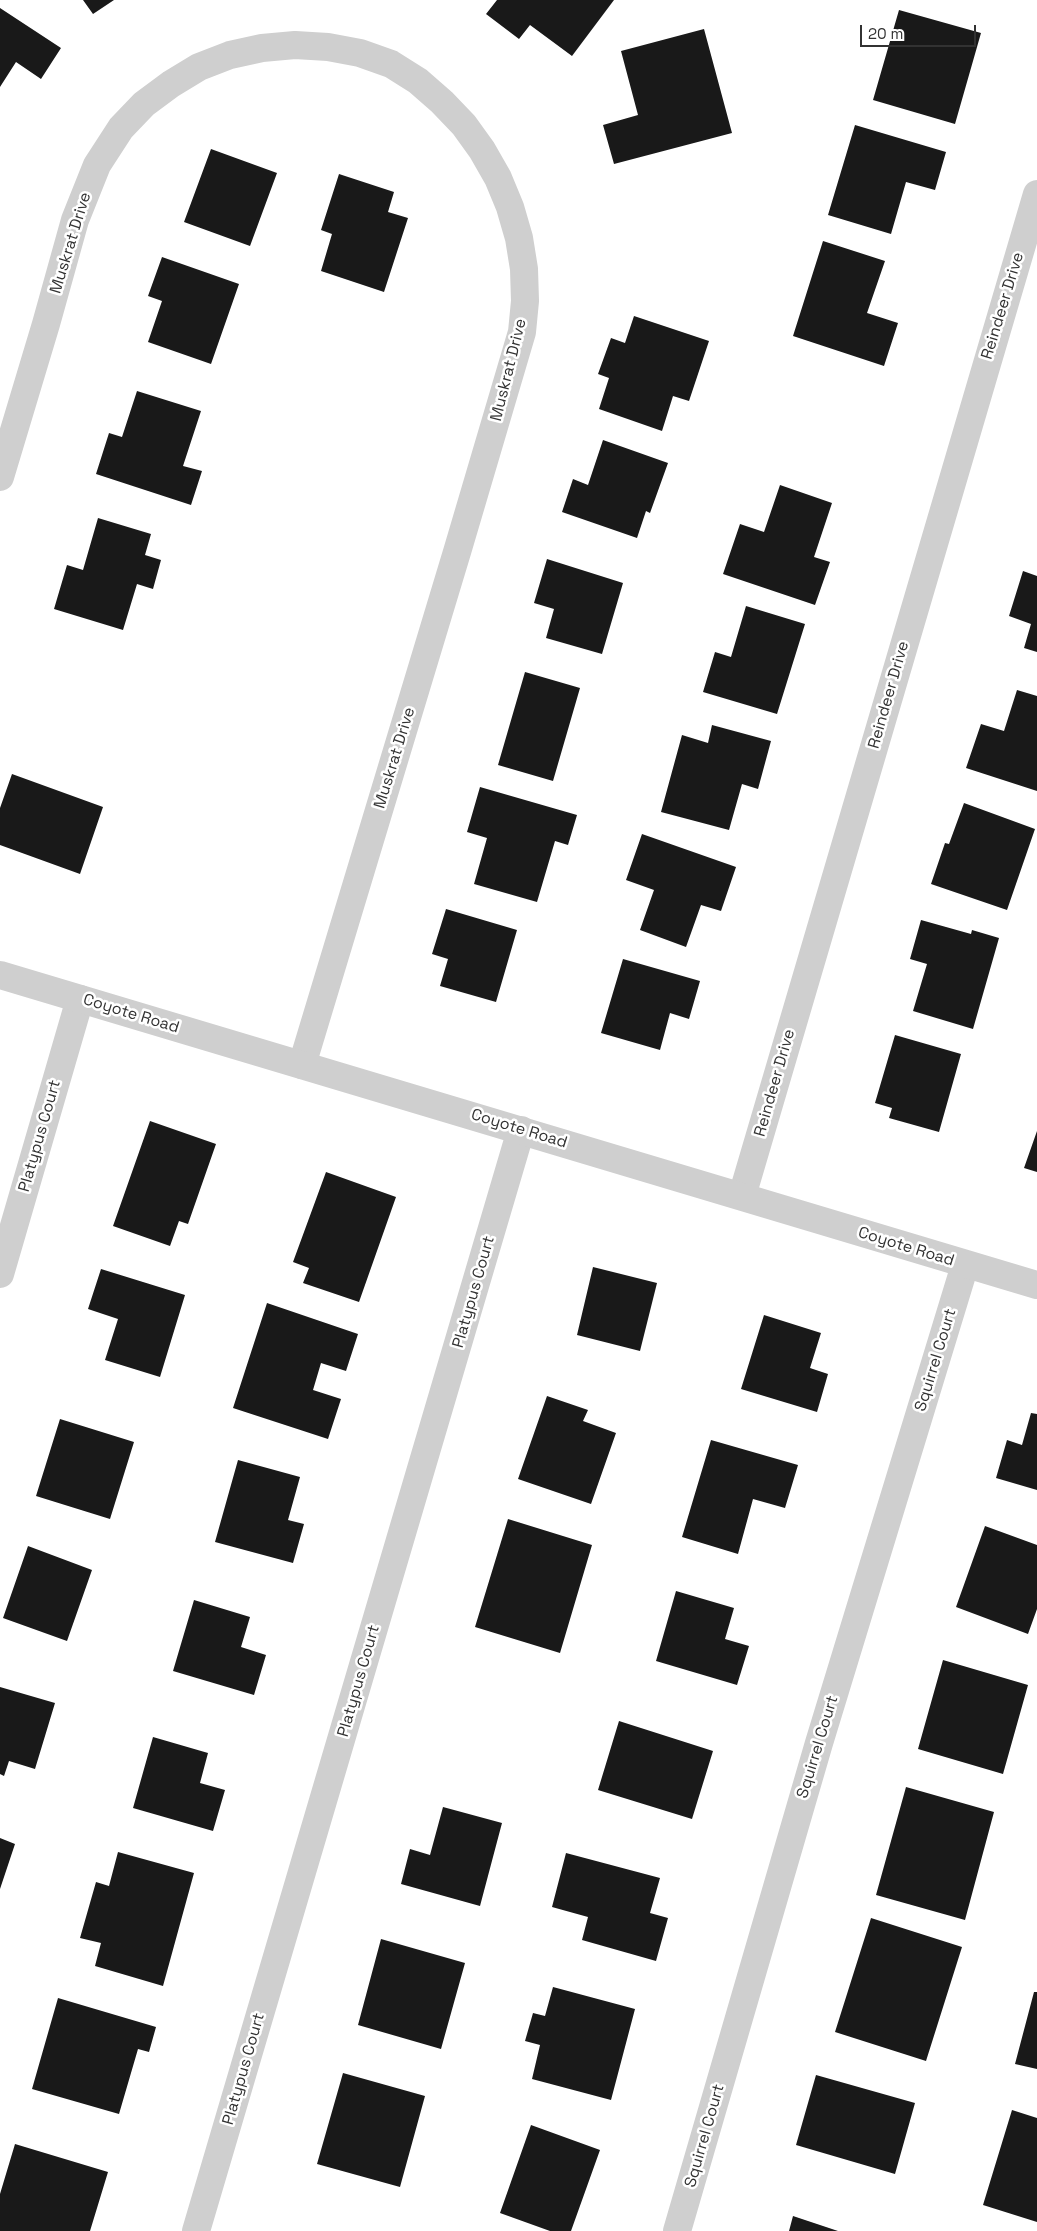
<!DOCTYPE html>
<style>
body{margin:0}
#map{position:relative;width:1037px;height:2231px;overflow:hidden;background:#fff;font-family:"Space Grotesk",sans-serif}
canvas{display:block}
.scale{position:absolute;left:860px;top:25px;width:116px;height:22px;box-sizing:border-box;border:2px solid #323232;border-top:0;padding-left:6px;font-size:15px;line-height:18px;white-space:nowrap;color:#323232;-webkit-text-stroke:4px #fff;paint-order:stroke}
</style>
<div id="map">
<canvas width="1037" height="2231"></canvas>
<div class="scale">20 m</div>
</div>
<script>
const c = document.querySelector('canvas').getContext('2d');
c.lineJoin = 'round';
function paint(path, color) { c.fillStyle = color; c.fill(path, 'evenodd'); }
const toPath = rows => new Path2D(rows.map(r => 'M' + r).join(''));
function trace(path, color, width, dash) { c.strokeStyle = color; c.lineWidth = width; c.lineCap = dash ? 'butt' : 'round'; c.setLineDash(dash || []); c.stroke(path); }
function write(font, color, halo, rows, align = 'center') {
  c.font = font + ' "Space Grotesk",sans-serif'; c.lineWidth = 5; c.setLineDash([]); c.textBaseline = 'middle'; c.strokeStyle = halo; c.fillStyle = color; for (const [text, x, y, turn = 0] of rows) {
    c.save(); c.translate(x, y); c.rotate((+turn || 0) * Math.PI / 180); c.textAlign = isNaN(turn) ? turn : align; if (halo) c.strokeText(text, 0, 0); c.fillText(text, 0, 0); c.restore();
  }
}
paint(toPath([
 [83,0,114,0,93,14],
 [497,0,614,0,572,56,530,25,519,39,486,14],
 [0,8,61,48,41,79,16,62,0,87],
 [899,10,981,33,955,124,873,100],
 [704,29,732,133,614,164,603,125,638,115,621,51],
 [855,125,946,152,935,190,906,182,891,234,828,215],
 [211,149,277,173,250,246,184,222],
 [339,174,394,192,388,212,408,218,384,292,321,271,332,234,321,230],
 [823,241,885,261,867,313,898,323,884,366,793,336],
 [162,257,239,284,211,364,148,342,162,301,148,296],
 [634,316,709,341,689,401,673,396,662,431,599,409,609,378,598,374,611,338,625,343],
 [137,391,201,411,183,466,202,471,191,505,96,474,109,433,122,437],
 [603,440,668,463,650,513,646,511,637,538,562,512,573,479,588,485],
 [780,485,832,503,814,557,830,562,815,605,723,574,740,524,764,532],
 [98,518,151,534,145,555,161,560,153,589,137,584,123,630,54,609,67,565,83,570],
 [547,559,623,583,602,654,546,638,554,609,534,603],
 [1023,571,1037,576,1037,652,1024,648,1031,624,1009,616],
 [746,606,805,624,777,714,703,692,715,652,731,657],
 [525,672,580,688,553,781,498,765],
 [1017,690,1037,696,1037,791,966,768,981,724,1004,731],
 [712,725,771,741,758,789,742,784,729,830,661,812,682,735,708,743],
 [12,774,103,807,80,874,0,845,0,808],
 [480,787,577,815,568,845,555,841,537,902,474,884,487,838,467,832],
 [964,803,1035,829,1007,910,931,884,945,843,949,844],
 [642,834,736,867,721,911,701,905,686,947,640,930,654,890,626,880],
 [446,909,517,930,496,1002,440,986,448,959,432,954],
 [921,920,971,934,972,930,999,938,973,1029,913,1011,927,964,910,959],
 [623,959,700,981,689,1019,670,1013,660,1050,601,1033],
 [895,1035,961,1054,939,1132,889,1118,892,1108,875,1103],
 [150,1121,216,1144,188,1224,179,1221,170,1246,113,1226],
 [1037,1131,1037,1172,1024,1168],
 [326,1172,396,1197,359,1302,303,1283,309,1268,293,1262],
 [593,1267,657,1283,640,1351,577,1335],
 [101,1269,185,1295,160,1377,105,1360,118,1319,88,1309],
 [267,1303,358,1334,346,1371,321,1363,313,1390,341,1399,328,1439,233,1408],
 [764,1315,821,1333,810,1368,828,1374,817,1412,741,1389],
 [547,1396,588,1410,583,1421,616,1433,591,1504,518,1479],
 [1031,1413,1037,1414,1037,1490,996,1478,1007,1440,1022,1445],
 [60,1419,134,1442,110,1519,36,1496],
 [711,1440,798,1465,785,1508,753,1499,738,1554,682,1537],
 [238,1460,300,1477,288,1520,304,1524,293,1563,215,1542],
 [508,1519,592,1545,560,1653,475,1627],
 [985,1526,1037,1545,1037,1609,1028,1634,956,1607],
 [28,1546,92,1570,67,1641,3,1618],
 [676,1591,734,1608,725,1639,749,1646,737,1685,656,1661],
 [194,1600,250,1617,241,1647,266,1655,254,1695,173,1671],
 [943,1660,1028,1685,1003,1774,918,1749],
 [0,1687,55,1703,35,1769,9,1761,4,1776,0,1774],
 [619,1721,713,1751,692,1819,598,1790],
 [153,1737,208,1753,200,1783,225,1790,213,1831,133,1808],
 [906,1787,994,1812,965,1920,876,1895],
 [443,1807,502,1823,480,1906,401,1884,410,1849,430,1855],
 [0,1838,15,1844,0,1889],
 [118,1852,194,1873,163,1986,95,1966,101,1943,80,1938,96,1882,109,1886],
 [566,1853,660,1878,650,1913,668,1918,656,1961,582,1940,588,1917,552,1907],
 [871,1918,962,1947,926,2061,835,2032],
 [381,1939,465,1963,441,2049,358,2025],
 [553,1987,635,2009,611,2100,532,2079,540,2045,525,2041,533,2013,545,2016],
 [1034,1992,1037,1992,1037,2069,1015,2064],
 [58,1998,156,2027,149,2052,138,2049,119,2114,32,2089],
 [343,2073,425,2096,400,2187,317,2164],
 [816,2075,915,2103,895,2174,796,2145],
 [1012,2110,1037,2118,1037,2222,983,2205],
 [531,2125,600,2150,571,2231,550,2231,500,2213],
 [15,2144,108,2172,90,2231,0,2231,0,2194],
 [793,2216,838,2231,789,2231]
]), '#191919');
trace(toPath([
 [0,477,46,324,75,220,97,165,121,128,144,104,171,84,199,67,230,55,262,48,295,45,328,47,360,53,391,64,418,81,442,102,464,125,482,150,498,178,510,207,519,238,524,269,525,301,522,332,457,552,302,1065],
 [742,1196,1037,194],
 [0,1274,80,999],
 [196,2231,521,1130],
 [677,2231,819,1743,965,1265]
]), '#cfcfcf', 28);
trace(toPath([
 [0,975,1037,1285]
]), '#cfcfcf', 28);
write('16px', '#323232', '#fff', [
 ["Muskrat Drive",71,243,-73],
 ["Reindeer Drive",1003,306,-73],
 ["Muskrat Drive",509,370,-76],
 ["Reindeer Drive",889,695,-74],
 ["Muskrat Drive",395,758,-73],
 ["Coyote Road",131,1014,17],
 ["Reindeer Drive",775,1083,-74],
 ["Coyote Road",519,1129,17],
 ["Platypus Court",40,1136,-74],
 ["Coyote Road",906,1247,17],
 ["Platypus Court",474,1292,-74],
 ["Squirrel Court",936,1360,-73],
 ["Platypus Court",359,1681,-74],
 ["Squirrel Court",818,1747,-73],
 ["Platypus Court",244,2069,-74],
 ["Squirrel Court",705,2136,-74]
]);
</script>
